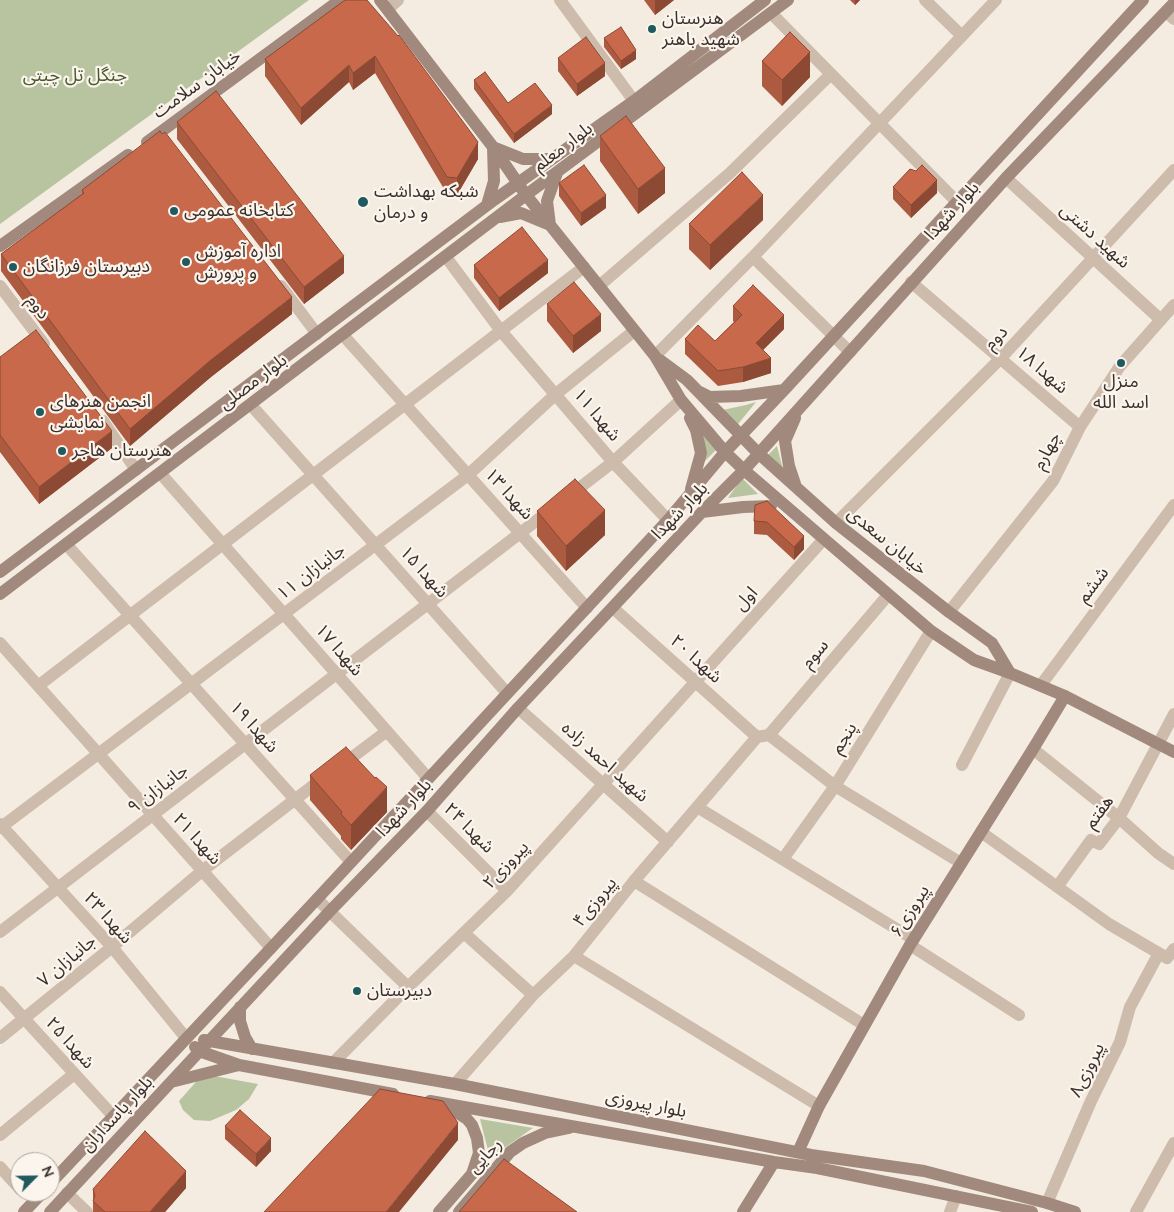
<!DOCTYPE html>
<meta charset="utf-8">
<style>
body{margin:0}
#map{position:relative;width:1174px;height:1212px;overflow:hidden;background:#f4ebe1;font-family:Mulish,sans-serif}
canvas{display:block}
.north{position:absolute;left:10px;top:1152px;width:50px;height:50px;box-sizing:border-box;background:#fbf5ee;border:1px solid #aea6a0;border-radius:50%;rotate:67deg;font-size:14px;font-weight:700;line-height:20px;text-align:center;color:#3b302b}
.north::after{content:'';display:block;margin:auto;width:18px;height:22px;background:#1f5a5e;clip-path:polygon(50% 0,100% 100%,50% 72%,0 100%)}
</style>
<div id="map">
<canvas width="1174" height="1212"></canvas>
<div class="north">N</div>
</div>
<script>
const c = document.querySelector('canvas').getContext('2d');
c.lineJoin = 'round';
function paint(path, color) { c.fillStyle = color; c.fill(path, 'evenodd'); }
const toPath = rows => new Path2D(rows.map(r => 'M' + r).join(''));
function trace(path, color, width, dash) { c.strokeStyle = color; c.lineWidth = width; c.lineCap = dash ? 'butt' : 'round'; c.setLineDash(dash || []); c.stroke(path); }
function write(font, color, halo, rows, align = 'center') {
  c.font = font + ' Mulish,"Noto Sans Arabic",sans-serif'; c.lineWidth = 4.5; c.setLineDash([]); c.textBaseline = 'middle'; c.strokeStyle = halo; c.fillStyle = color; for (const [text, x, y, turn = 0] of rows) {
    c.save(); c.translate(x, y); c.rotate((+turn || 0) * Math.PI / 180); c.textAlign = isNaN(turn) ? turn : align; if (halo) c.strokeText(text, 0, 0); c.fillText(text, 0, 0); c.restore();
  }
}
paint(toPath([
 [0,0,309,0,0,224],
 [756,402,734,429,718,411,746,405],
 [704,431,718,448,701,465],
 [777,446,787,486,761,462],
 [742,478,758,494,728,498],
 [203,1074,258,1084,249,1099,236,1110,210,1121,194,1120,183,1110,179,1101],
 [480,1119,533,1128,490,1158]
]), '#b8c4a0');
trace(toPath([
 [560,0,634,101],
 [925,0,962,36],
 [388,9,398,0],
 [1166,12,1174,19],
 [771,13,957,202],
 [1006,178,1161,320],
 [446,257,501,331,613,462,668,520],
 [753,257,850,352],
 [911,282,1080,427],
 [0,286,44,344],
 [281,286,317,334],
 [599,286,730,173,831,74],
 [343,335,587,608],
 [655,356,753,257,996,0],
 [251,405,507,693],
 [103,421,136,470],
 [161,474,428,778],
 [569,496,613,462,681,400],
 [836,523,1001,358,1174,170],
 [66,544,351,862],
 [613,608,757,737],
 [949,612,1053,481,1080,427,1120,366,1174,305],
 [0,643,271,948],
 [1041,685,1174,505],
 [38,686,584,267],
 [518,708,668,842],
 [769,735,888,595],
 [757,737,769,735,835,786,961,863],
 [1033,749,1119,818,1158,853,1174,864],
 [342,765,387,731],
 [962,765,1010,673],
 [697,807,913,939],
 [427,811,507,891],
 [0,824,112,947,186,1038],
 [0,828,468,475,556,394,634,331],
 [981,832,1109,924,1167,958,1174,949],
 [783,859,835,786,931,631],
 [634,881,864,1025],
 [1057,887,1091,840,1099,844,1119,818,1174,714],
 [317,899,408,987],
 [0,932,549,511],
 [464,933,533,995],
 [910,945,1019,1015],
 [574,956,819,1106],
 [0,992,114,1117],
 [0,1038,112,947,202,871,323,778],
 [333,1063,408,987,507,891,823,540],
 [455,1084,533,995,574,956,634,881,757,737],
 [0,1135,74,1074],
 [0,1167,20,1189],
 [67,1193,87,1212],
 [1047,1203,1091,1101,1120,1042,1130,1007,1159,953],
 [950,1212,956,1196],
 [1136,1212,1174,1143]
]), '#cdbbac', 12);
trace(toPath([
 [380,0,493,147,526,195,655,356,681,400,725,452,744,470,931,631,974,660,1010,673,1065,696,1174,752],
 [147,142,340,0],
 [487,205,494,181,493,147,523,159,551,159],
 [500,217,521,213,550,225,547,201,557,173],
 [0,246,128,155],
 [660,360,687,380,758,453,836,523,949,612,992,643,1010,673],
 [700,392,710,397,741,396,784,390],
 [690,418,696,430,701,453,691,489],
 [795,418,785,441,789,466,795,484],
 [702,512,743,507,771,506],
 [0,572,494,200,634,101,765,0],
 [0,594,526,195,788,0],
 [240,1007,240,1021,245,1037,252,1049],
 [204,1040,455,1084,811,1155,924,1171,1047,1203,1075,1212],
 [195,1047,199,1051,239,1065,393,1094],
 [171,1082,239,1065],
 [430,1101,774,1162,817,1168,1032,1212],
 [798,1152,819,1106,910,945,1033,749,1065,696],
 [50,1184,317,899,668,520,725,452,784,390,1143,0],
 [24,1212,43,1192],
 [50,1212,330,911,427,811,518,708,702,512,744,470,1006,178,1174,3],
 [439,1212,472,1174,479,1153,477,1138,472,1125,467,1119,448,1107],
 [459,1212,510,1152,523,1143,545,1133,569,1128],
 [743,1212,774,1162]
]), '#a18a7d', 12);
paint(toPath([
 [345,0,478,159,457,195,447,194,375,73,353,90,349,82,301,125,265,76,265,59],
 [644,0,674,0,655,15],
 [850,0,860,0,855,5],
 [604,38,636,59,621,69,604,47],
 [558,58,605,76,577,96,558,71],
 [762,61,810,77,782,106,762,86],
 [474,80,508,103,552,114,514,143,474,89],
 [177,122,344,273,304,304,177,139],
 [600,136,665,193,638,214,600,161],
 [559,183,606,208,581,226,559,196],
 [893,187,937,193,911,218,893,199],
 [82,190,292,314,211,377,130,446,1,271,1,254,82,194],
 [763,220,710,270,689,249,689,224],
 [474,265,548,273,499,311,474,278],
 [547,304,601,331,573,353,547,321],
 [733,306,784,329,763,350,771,373,743,382,718,386,685,354,685,339,715,341,734,322,733,321],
 [0,357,112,448,39,504,0,452],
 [767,501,804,549,794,560,767,535,754,534,754,521],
 [537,511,605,535,566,571,537,536],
 [310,775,387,812,351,850,341,839,341,836,310,800],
 [225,1126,271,1151,256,1167,225,1139],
 [186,1188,165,1212,93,1212,93,1189]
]), '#ac5a40');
paint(toPath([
 [655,0,674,0,655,15],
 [855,0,860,0,855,5],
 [636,50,636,59,621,69,621,61],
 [810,52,810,77,782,106,782,80],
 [375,56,375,73,353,90,353,73],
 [605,63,605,76,577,96,577,84],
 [349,65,349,82,301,125,301,108],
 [552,105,552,114,514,143,514,134],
 [478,142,478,159,457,195,457,178],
 [665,168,665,193,638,214,638,189],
 [937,180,937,193,911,218,911,205],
 [606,195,606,208,581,226,581,213],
 [763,195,763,220,710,270,710,245],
 [344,256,344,273,304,304,304,287],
 [548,260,548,273,499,311,499,298],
 [292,297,292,314,211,377,130,446,130,429,211,360],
 [601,314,601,331,573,353,573,336],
 [784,315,784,329,756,357,756,343],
 [771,358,771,373,743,382,743,367],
 [112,431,112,448,39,504,39,487],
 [605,510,605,535,566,571,566,546],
 [804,536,804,549,794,560,794,547],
 [387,787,387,812,351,850,351,825],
 [458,1123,458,1140,399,1212,386,1212],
 [271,1138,271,1151,256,1167,256,1154],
 [186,1171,186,1188,165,1212,150,1212]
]), '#8c4a34');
const building = toPath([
 [345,0,367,0,398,36,399,35,478,142,457,178,447,177,375,56,353,73,349,65,301,108,265,59,345,0],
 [621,27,636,50,621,61,604,38,621,27],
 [790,32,810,52,782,80,762,61,790,32],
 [586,37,605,63,577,84,558,58,586,37],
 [485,72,508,103,535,83,552,105,514,134,474,80,485,72],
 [216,91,344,256,304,287,177,122,216,91],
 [626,116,665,168,638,189,600,136,626,116],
 [160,131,162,134,165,132,292,297,211,360,130,429,1,254,84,193,82,190,160,131],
 [584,165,606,195,581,213,559,183,584,165],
 [922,165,937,180,911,205,893,187,910,169,916,171,922,165],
 [742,172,763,195,710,245,689,224,742,172],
 [522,227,548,260,499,298,474,265,522,227],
 [574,282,601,314,573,336,547,304,574,282],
 [753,285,784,315,756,343,771,358,743,367,718,371,685,339,698,325,715,341,742,315,733,306,753,285],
 [36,330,112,431,39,487,0,435,0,357,36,330],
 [575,479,605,510,566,546,537,511,575,479],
 [767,501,804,536,794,547,767,522,754,521,755,505,767,501],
 [346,747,375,778,376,777,387,787,351,825,341,814,342,812,310,775,346,747],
 [380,1089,443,1101,458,1123,386,1212,264,1212,380,1089],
 [240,1110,271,1138,256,1154,225,1126,240,1110],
 [145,1131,186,1171,150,1212,105,1212,93,1201,95,1196,93,1189,145,1131],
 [504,1159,577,1212,459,1212,504,1159]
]);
paint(building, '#c8694b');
trace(building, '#8c4a34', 1);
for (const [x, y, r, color] of [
 [652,29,5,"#1f5a5e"],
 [363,202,6,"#1f5a5e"],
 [174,211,5,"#1f5a5e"],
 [186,262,5,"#1f5a5e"],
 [13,267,5,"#1f5a5e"],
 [1121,363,5,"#1f5a5e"],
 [40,412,5,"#1f5a5e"],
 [62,451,5,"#1f5a5e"],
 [357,991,5,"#1f5a5e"]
]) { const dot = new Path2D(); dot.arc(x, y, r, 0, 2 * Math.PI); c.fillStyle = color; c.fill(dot); trace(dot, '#fbf5ee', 2); }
write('18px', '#3b302b', '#fbf5ee', [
 ["هنرستان",662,19],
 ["شهید باهنر",662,40],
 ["شبکه بهداشت",374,192],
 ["و درمان",374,213],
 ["کتابخانه عمومی",184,211],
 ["اداره آموزش",196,252],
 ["و پرورش",196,273],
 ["دبیرستان فرزانگان",23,267],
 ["منزل",1121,382,"center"],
 ["اسد الله",1121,403,"center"],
 ["انجمن هنرهای",50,402],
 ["نمایشی",50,423],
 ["هنرستان هاجر",72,451],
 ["دبیرستان",367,991]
], 'left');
write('18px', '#4a5a2e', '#fbf5ee', [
 ["جنگل تل چیتی",75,76]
]);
write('18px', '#3b302b', '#fbf5ee', [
 ["خیابان سلامت",197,84,-36],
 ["بلوار معلم",563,147,-37],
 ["بلوار شهدا",952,211,-48],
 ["شهید دشتی",1095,236,42],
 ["دوم",38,307,53],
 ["دوم",996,338,-47],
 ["شهدا ۱۸",1042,370,41],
 ["بلوار مصلی",253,382,-37],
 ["شهدا ۱۱",597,415,50],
 ["چهارم",1047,451,-62],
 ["شهدا ۱۳",509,494,48],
 ["بلوار شهدا",680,511,-46],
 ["خیابان سعدی",887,541,39],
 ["جانبازان ۱۱",311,572,-37],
 ["شهدا ۱۵",424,572,48],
 ["ششم",1093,585,-53],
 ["اول",746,599,-48],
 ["شهدا ۱۷",339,650,49],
 ["سوم",815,654,-50],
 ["شهدا ۲۰",696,659,42],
 ["شهدا ۱۹",254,727,48],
 ["پنجم",844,738,-58],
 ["شهید احمد زاده",605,762,42],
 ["جانبازان ۹",158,789,-37],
 ["بلوار شهدا",404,808,-47],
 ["هفتم",1099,812,-54],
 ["شهدا ۲۴",469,828,45],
 ["شهدا ۲۱",197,839,48],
 ["پیروزی۲",506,865,-47],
 ["پیروزی۴",595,902,-51],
 ["پیروزی۶",910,911,-58],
 ["شهدا ۲۳",108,918,48],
 ["جانبازان ۷",67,961,-40],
 ["شهدا ۲۵",70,1043,48],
 ["پیروزی۸",1087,1070,-64],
 ["بلوار پیروزی",646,1104,11],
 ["بلوار پاسداران",117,1114,-47],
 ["رجایی",485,1156,-47]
]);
</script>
